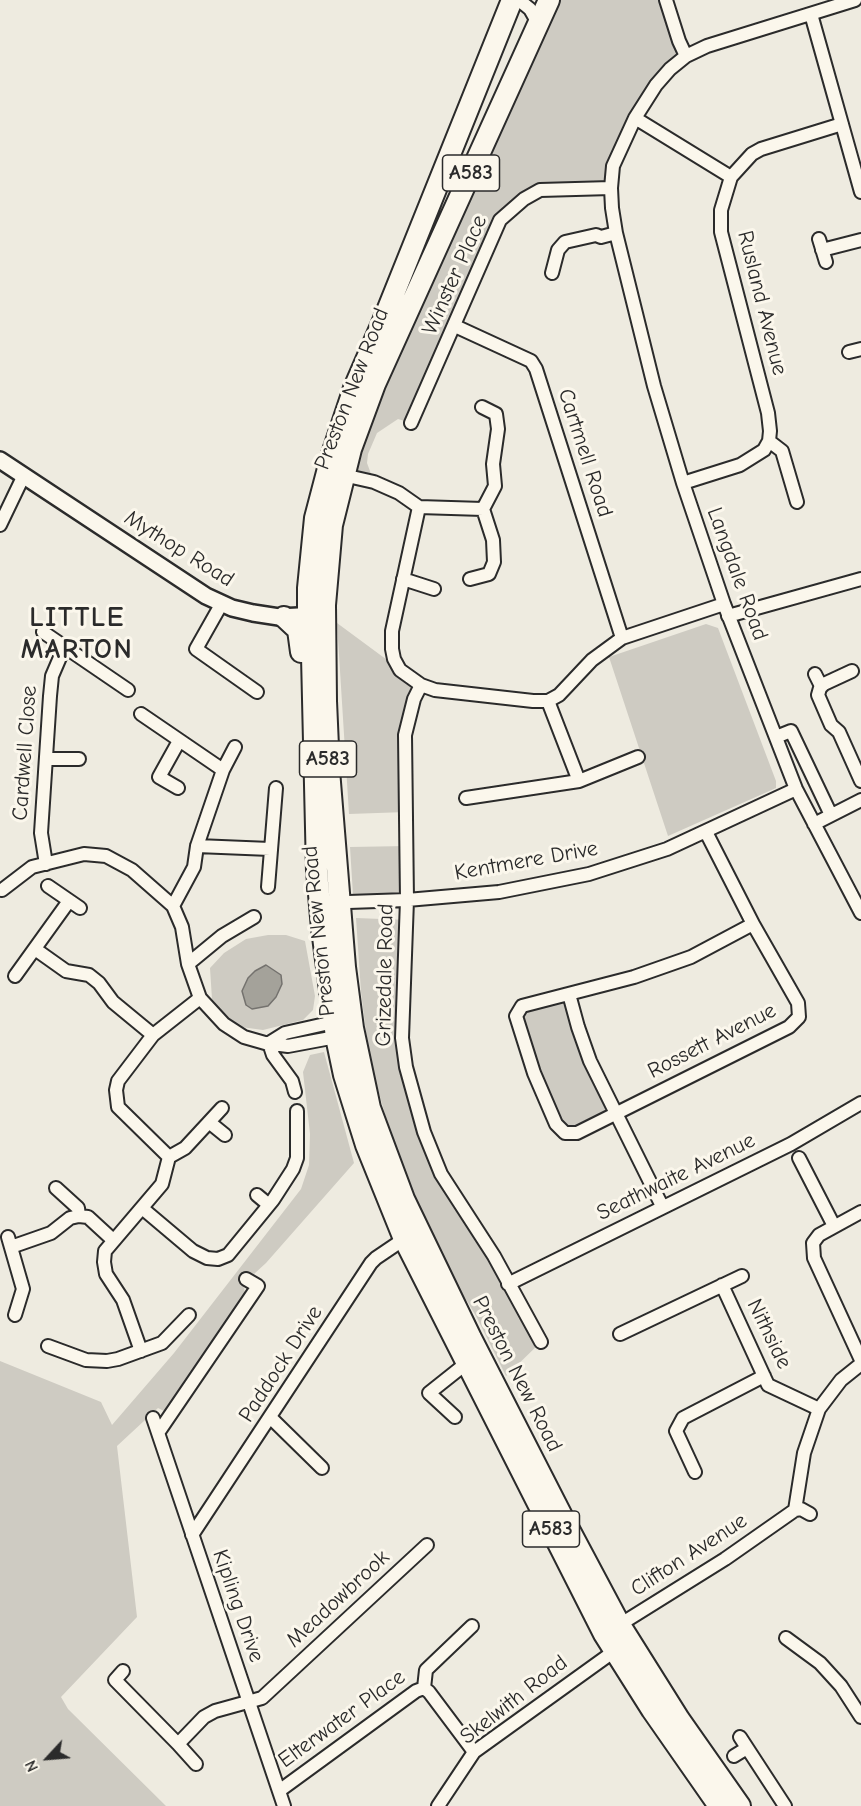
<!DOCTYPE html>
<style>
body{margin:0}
#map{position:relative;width:861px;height:1806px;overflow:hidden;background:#eeebe0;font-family:"Comic Neue",sans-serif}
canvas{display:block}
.north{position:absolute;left:18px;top:1728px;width:60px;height:60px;-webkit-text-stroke:4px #fbf7ec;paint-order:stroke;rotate:244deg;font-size:16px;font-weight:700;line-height:24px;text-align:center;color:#2b2b2b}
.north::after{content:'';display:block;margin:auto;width:21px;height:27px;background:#2b2b2b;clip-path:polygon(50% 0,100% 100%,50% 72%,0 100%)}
</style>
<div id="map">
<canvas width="861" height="1806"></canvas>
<div class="north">N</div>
</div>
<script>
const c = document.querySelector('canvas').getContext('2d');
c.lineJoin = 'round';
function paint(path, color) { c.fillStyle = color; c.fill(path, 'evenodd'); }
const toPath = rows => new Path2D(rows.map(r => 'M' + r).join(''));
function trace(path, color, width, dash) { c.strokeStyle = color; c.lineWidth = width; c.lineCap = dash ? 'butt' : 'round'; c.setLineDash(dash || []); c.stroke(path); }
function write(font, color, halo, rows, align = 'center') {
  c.font = font + ' "Comic Neue",sans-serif'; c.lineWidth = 6; c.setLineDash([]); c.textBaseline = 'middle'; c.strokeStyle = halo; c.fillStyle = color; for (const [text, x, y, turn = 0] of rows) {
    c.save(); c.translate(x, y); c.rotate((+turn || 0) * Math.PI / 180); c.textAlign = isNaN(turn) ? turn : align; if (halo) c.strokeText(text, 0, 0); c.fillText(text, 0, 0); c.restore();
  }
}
paint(toPath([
 [549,0,666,0,686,56,635,118,611,188,540,190,500,220,411,423,398,419,377,433,368,454,367,463,374,482,343,475],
 [337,623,421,685,405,735,406,812,349,814],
 [706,624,718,628,776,781,776,788,668,836,609,657],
 [407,846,407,893,353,895,350,847],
 [356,918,407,920,402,1038,424,1132,541,1342,506,1376,476,1316,453,1278,422,1214,408,1183,393,1143,372,1068,366,1032,361,992],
 [268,935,286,935,305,941,315,996,313,1010,303,1020,263,1030,241,1027,226,1018,212,999,210,968,224,953,246,939],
 [569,994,616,1113,565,1133,516,1016,522,1006],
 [324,1052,354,1163,266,1263,254,1274,246,1272,240,1281,244,1287,245,1294,166,1412,158,1408,117,1446,137,1617,61,1697,68,1709,166,1806,0,1806,0,1361,101,1402,112,1425,174,1353,301,1189,309,1165,310,1134,303,1072,310,1055]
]), '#cecbc2');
const water = toPath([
 [266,965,281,975,282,984,276,997,268,1006,252,1009,246,1005,242,991,248,978,255,971,266,965]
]);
paint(water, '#a4a29a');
trace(water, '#74726e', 1.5);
const minor = toPath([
 [519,0,530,9,538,23],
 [666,0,679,41,686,56],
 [855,0,707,46,686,56,670,69,656,85,635,118,613,166,611,188,612,208,616,233,654,386,683,483,724,604,796,789,861,913],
 [811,14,861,192],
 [635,118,731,177],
 [819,239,826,262],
 [822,250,861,240],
 [552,273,558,250,565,242,596,235,601,237,616,233],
 [455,326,531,361,536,369,622,638],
 [849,352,861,349],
 [411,423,500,220,524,199,540,190,611,188],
 [769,441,782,451,797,502],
 [343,475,374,482,399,493,419,507,483,509,495,486,493,464,498,429,496,414,482,407],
 [683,483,740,465,764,450,769,441,770,431,768,413,721,232,721,210,731,177,752,154,761,149,842,124],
 [419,507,392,631,392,649,394,659,400,670,421,685,435,690,533,701,548,701,559,695,592,660,622,638,724,604],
 [0,525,24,475],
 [403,579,434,589],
 [470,579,489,574,494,562,493,540,483,509],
 [222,603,196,649,257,692],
 [728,616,861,579],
 [43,632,128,690],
 [852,671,824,684,820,688,818,695,831,725,839,732,861,781],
 [815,674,821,686],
 [421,685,414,699,405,735,407,900,402,1038,406,1067,424,1132,441,1174,494,1256,541,1342],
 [548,701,579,781],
 [141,714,223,770],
 [776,737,791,731,831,815],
 [46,759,79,759],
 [178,788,159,777,179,741],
 [466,798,579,781,638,757],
 [814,824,861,800],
 [706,832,753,924,798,1003,799,1017,789,1027,577,1133,565,1133,556,1124,534,1073,516,1016,522,1006,634,977,691,957,753,924],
 [197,846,270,849],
 [46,864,41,833,50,696,52,676,64,648],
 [48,886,80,908],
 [268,887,276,788],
 [2,890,32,867,84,854,106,856,132,870,173,906,182,927,188,964,200,998,224,1024,244,1037,265,1043,288,1046,336,1037],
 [319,903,407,900,499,892,589,874,667,849,796,789],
 [173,906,194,867,197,846,223,770,235,747],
 [35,949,66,971,89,975,99,983,113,1002,153,1035],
 [188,964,222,936,254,917],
 [15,976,69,901],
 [569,994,578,1027,590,1061,662,1206],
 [269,1043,285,1033,334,1022],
 [269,1043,273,1055,292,1081,295,1092],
 [209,1122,225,1135],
 [169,1157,185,1148,222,1108],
 [799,1158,834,1226],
 [56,1188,78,1208,79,1216],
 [257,1195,269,1205],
 [142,1208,193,1251,207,1258,218,1259,228,1255,273,1200,293,1169,297,1158,297,1111],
 [861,1212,819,1235,813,1243,814,1258,861,1360],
 [8,1237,23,1289,15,1315],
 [11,1247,51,1233,70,1218,79,1216,88,1217,113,1240],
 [508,1284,791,1144,861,1103],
 [722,1285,768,1385,819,1409],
 [620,1334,742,1276],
 [48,1346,86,1360,107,1361,118,1359,162,1343,189,1315],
 [141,1351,123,1300,106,1274,104,1262,105,1251,162,1184,169,1157,118,1107,116,1090,118,1081,153,1035,200,998],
 [455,1417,429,1393,468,1362],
 [153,1418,284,1806],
 [271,1418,322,1468],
 [158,1433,258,1286,246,1279],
 [695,1472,676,1431,683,1418,764,1376],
 [795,1510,801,1509,810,1514],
 [192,1535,371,1263,376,1258,410,1235],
 [616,1627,725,1559,795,1510,804,1453,819,1409,841,1380,861,1364],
 [786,1638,820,1663,841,1686,861,1717],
 [123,1671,115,1680,178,1744,204,1717,215,1711,262,1698,427,1545],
 [424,1688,429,1692,474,1752],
 [424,1688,426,1670,472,1626],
 [740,1737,785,1806],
 [178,1744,196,1764],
 [734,1756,747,1748],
 [279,1791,416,1691,424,1688],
 [438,1806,474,1752,620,1647]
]);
const tertiary = toPath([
 [0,460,206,596,232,608,253,613,279,617,318,615]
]);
const trunk = toPath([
 [512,0,383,321,354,388,331,457,315,518,308,588,308,615,312,656,317,871,322,929,336,1037,344,1075,366,1145,404,1239,604,1634,652,1710,719,1806],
 [549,0,375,384,351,449,332,525,325,605,326,701,329,770,345,967,353,1028,370,1108,404,1199,471,1338,562,1516,620,1625,679,1719,740,1806],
 [284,617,298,630,301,652]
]);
trace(minor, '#2b2b2b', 16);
trace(tertiary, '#2b2b2b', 20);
trace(trunk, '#2b2b2b', 24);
trace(minor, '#fbf7ec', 12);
trace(tertiary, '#fbf7ec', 15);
trace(trunk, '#fbf7ec', 20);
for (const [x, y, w] of [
 [471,173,57],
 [328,759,57],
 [551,1529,57]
]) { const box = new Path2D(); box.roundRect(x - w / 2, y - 18, w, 36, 4.5); c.fillStyle = '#fbf7ec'; c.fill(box); trace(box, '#2b2b2b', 1.5); }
write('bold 21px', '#2b2b2b', null, [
 ["A583",471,173],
 ["A583",328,759],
 ["A583",551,1529]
]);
write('22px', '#2b2b2b', '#fbf7ec', [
 ["Winster Place",455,275,-66],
 ["Rusland Avenue",762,303,76],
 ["Preston New Road",352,389,-69],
 ["Cartmell Road",585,453,72],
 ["Mythop Road",179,549,32],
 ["Langdale Road",737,574,70],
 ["Cardwell Close",25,753,-86],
 ["Kentmere Drive",526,861,-10],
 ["Preston New Road",319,931,-96],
 ["Grizedale Road",385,975,-89],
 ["Rossett Avenue",712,1041,-27],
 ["Seathwaite Avenue",676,1177,-26],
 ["Nithside",769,1334,64],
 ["Paddock Drive",281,1364,-57],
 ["Preston New Road",517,1374,63],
 ["Clifton Avenue",689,1555,-33],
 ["Meadowbrook",338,1599,-43],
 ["Kipling Drive",238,1606,71],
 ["Skelwith Road",514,1700,-38],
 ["Elterwater Place",342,1719,-36]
]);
c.letterSpacing = '1.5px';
write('bold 28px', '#2b2b2b', '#fbf7ec', [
 ["LITTLE",77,618],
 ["MARTON",77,650]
]);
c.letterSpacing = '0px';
</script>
